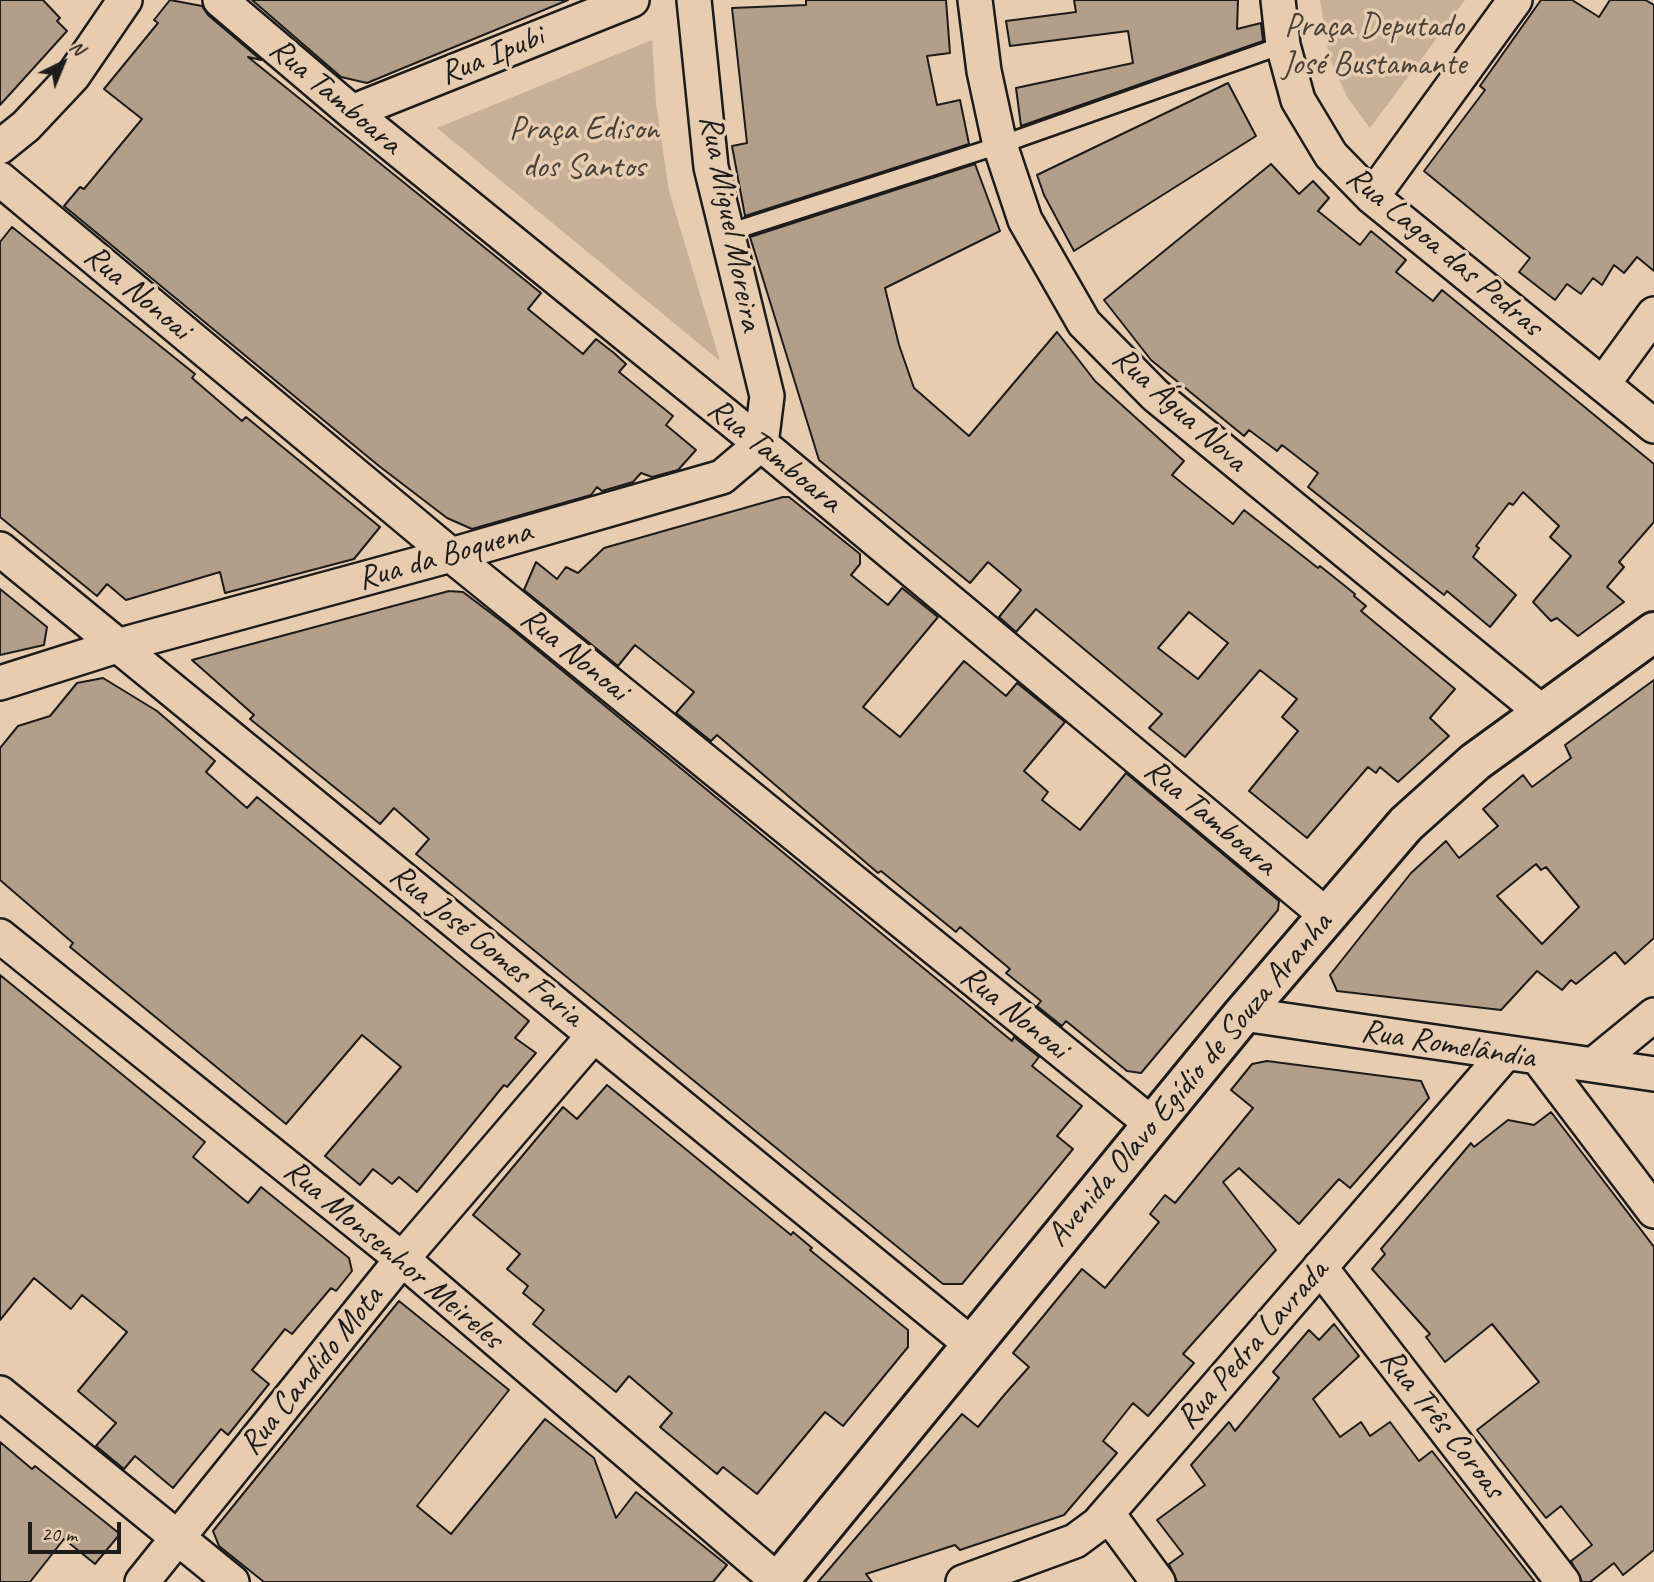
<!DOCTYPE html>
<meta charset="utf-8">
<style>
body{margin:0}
#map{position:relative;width:1654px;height:1582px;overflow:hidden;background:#e8ccaf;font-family:Caveat,sans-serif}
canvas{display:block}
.north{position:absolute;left:28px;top:28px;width:70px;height:70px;-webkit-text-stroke:5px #e8ccaf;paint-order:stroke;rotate:43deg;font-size:19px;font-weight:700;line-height:28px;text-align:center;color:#1c1c1c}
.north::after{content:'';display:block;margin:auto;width:24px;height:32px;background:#1c1c1c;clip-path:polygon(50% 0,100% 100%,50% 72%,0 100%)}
.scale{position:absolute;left:28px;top:1522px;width:93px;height:32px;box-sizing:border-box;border:4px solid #1c1c1c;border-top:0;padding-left:9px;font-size:21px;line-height:24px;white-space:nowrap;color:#1c1c1c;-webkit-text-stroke:5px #e8ccaf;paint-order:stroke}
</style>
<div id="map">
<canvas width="1654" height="1582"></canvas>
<div class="north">N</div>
<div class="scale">20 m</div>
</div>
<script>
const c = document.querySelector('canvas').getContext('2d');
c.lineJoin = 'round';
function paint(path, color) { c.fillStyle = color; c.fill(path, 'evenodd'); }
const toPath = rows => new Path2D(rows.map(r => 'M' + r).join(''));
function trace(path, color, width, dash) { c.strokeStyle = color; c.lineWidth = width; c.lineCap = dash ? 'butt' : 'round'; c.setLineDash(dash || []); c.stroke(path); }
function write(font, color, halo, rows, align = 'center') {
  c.font = font + ' Caveat,sans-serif'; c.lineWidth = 7; c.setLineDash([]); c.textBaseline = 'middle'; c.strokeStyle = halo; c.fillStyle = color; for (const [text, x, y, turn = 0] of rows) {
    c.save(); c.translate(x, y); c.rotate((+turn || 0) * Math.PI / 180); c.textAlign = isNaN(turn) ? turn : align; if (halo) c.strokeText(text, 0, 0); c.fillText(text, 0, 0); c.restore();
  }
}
paint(toPath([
 [1320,0,1465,0,1370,128,1347,97,1329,56],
 [652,40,656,103,669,191,720,361,437,128]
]), '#c7b097');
const building = toPath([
 [0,0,43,0,60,18,57,21,67,31,0,105,0,0],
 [170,0,202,6,208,15,261,60,248,57,541,293,528,309,583,354,596,339,614,353,626,364,619,372,673,416,666,425,696,450,678,470,652,477,641,473,633,482,602,491,597,487,591,495,472,529,447,518,379,466,64,206,80,187,84,189,142,119,104,89,158,23,154,20,170,0],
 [252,0,568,0,367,83,341,77,252,0],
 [806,0,946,0,950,53,927,56,937,105,960,100,969,144,745,216,732,146,747,143,732,8,806,5,806,0],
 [1074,0,1238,0,1237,29,1261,23,1263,41,1021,126,1016,88,1133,63,1128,31,1010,46,1006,21,1076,12,1074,0],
 [1541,0,1572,0,1599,17,1610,0,1645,0,1654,5,1654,271,1637,257,1624,273,1614,265,1602,285,1593,278,1581,294,1567,284,1555,300,1519,272,1530,258,1424,171,1485,90,1480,86,1541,0],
 [1228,83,1256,136,1074,251,1044,195,1037,175,1228,83],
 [975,164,1000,231,885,288,899,345,914,388,969,436,1057,332,1095,381,1184,461,1172,475,1233,524,1244,510,1318,568,1320,566,1355,594,1354,596,1366,606,1361,611,1455,689,1430,718,1449,736,1398,782,1380,767,1376,773,1368,767,1307,838,1249,791,1298,731,1282,717,1297,699,1260,670,1185,757,1149,728,1162,714,1036,609,1016,632,999,617,1021,590,988,562,970,583,819,460,750,237,975,164],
 [1189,612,1228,643,1198,679,1158,648,1189,612],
 [1271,164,1299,194,1313,181,1329,198,1318,211,1360,245,1371,231,1406,260,1396,272,1433,301,1442,290,1654,464,1654,522,1619,562,1624,567,1607,587,1624,602,1578,636,1557,618,1551,621,1533,602,1571,556,1550,537,1559,526,1523,492,1513,505,1509,503,1476,546,1479,548,1473,557,1516,595,1490,627,1447,591,1444,595,1308,487,1318,473,1282,445,1277,451,1249,430,1244,436,1151,360,1104,300,1271,164],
 [12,227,195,374,192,378,242,421,246,417,380,527,354,559,225,593,220,572,126,600,107,584,97,596,0,517,0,242,12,227],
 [783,497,789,497,860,554,860,564,851,575,888,605,902,588,938,617,863,707,900,737,964,661,1006,696,1017,683,1065,722,1024,771,1048,792,1042,800,1080,830,1126,773,1279,901,1278,910,1141,1073,1127,1071,1066,1021,1062,1026,1037,1006,1041,1001,1006,973,1010,969,960,927,956,932,881,871,878,873,717,735,711,741,676,713,694,692,635,645,618,666,524,590,536,562,557,579,566,567,578,573,604,548,783,497],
 [0,589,47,627,44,645,0,655,0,589],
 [449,591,463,592,508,626,1012,1041,1014,1037,1039,1057,1032,1066,1082,1106,1057,1136,1073,1149,962,1284,943,1284,416,854,429,839,394,808,380,824,250,719,254,715,192,660,449,591],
 [103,678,157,711,215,761,206,772,247,808,257,797,529,1021,515,1038,536,1053,507,1087,504,1085,417,1192,399,1177,392,1184,373,1169,360,1185,325,1156,401,1067,362,1035,286,1124,70,947,73,943,0,880,0,748,18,726,50,716,77,683,103,678],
 [1654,680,1654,938,1625,964,1615,952,1576,984,1571,980,1562,990,1537,971,1501,1010,1337,991,1330,975,1411,873,1446,841,1459,858,1498,826,1483,809,1523,775,1532,787,1571,758,1565,745,1654,680],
 [1536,864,1541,870,1546,867,1579,907,1542,944,1497,896,1536,864],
 [0,975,205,1142,193,1157,248,1203,261,1187,349,1258,352,1271,336,1291,331,1288,292,1334,285,1329,252,1370,269,1384,228,1435,221,1429,173,1488,135,1456,124,1469,96,1446,116,1423,78,1391,127,1332,82,1295,71,1309,34,1278,0,1320,0,975],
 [1267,1061,1421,1081,1429,1098,1350,1188,1339,1179,1299,1224,1239,1168,1223,1182,1276,1250,1183,1354,1194,1363,1148,1416,1133,1403,1103,1441,1117,1453,1064,1515,960,1550,955,1545,866,1574,872,1582,818,1582,962,1414,978,1427,1005,1394,1029,1367,1013,1353,1082,1269,1105,1288,1159,1222,1150,1214,1165,1195,1175,1203,1253,1108,1231,1090,1252,1064,1267,1061],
 [607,1085,791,1235,793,1232,812,1248,810,1250,908,1330,908,1347,843,1426,825,1412,757,1494,723,1467,717,1474,660,1427,672,1413,629,1376,616,1392,533,1324,544,1310,523,1293,528,1286,507,1269,520,1254,473,1215,563,1107,577,1119,607,1085],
 [1551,1112,1654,1247,1654,1550,1623,1575,1614,1563,1590,1582,1582,1582,1571,1561,1592,1545,1561,1506,1546,1518,1477,1430,1539,1382,1492,1324,1445,1362,1426,1337,1430,1334,1372,1269,1385,1254,1381,1249,1471,1143,1474,1147,1508,1120,1534,1125,1551,1112],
 [399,1301,509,1390,417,1506,451,1534,545,1419,594,1458,616,1518,636,1492,727,1565,713,1582,264,1582,219,1546,213,1531,399,1301],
 [1334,1324,1359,1356,1313,1399,1340,1437,1361,1422,1370,1436,1390,1422,1419,1461,1432,1451,1535,1582,1177,1582,1169,1564,1183,1554,1157,1520,1205,1485,1191,1465,1229,1422,1235,1431,1279,1378,1273,1372,1309,1330,1319,1340,1334,1324],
 [0,1442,32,1469,35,1466,120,1534,95,1564,64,1539,30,1582,0,1582,0,1442]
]);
paint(building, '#b29e89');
trace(building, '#1c1c1c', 2);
const service = toPath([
 [727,233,1000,145,1283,45]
]);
const minor = toPath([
 [220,0,352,112,761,444,1326,915],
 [694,0,711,167,767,396,761,444],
 [975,0,984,71,1000,145,1025,220,1084,323,1155,395,1543,713],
 [1278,0,1283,45,1298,100,1331,155,1372,197,1654,426],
 [352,112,632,0],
 [0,147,26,126,73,76,125,0],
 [0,179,451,555,1153,1125],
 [1372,197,1515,0],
 [1603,384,1654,314],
 [0,549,971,1344],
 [0,683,117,646,451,555,722,477,761,444],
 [0,936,402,1259,779,1582],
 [1243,1014,1654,1074],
 [1539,1059,1654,1211],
 [1593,1065,1654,1015],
 [1320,1267,1563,1582],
 [0,1393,232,1582],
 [1108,1514,1158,1582],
 [142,1582,402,1259,594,1035],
 [963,1582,1075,1541,1098,1524,1505,1054]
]);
const secondary = toPath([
 [778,1582,1243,1014,1406,824,1475,762,1654,632]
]);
trace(service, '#1c1c1c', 21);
trace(minor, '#1c1c1c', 38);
trace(secondary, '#1c1c1c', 44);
trace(service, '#e8ccaf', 16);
trace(minor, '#e8ccaf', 33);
trace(secondary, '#e8ccaf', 38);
write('33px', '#47413b', '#e8ccaf', [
 ["Praça Deputado",1374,27],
 ["José Bustamante",1374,65],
 ["Praça Edison",584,130],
 ["dos Santos",584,168]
]);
write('33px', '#1c1c1c', '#e8ccaf', [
 ["Rua Ipubi",492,56,-22],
 ["Rua Tamboara",335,97,40],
 ["Rua Miguel Moreira",730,223,79],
 ["Rua Lagoa das Pedras",1444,252,40],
 ["Rua Nonoai",137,293,40],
 ["Rua Água Nova",1179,410,42],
 ["Rua Tamboara",774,456,39],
 ["Rua da Boquena",445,556,-16],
 ["Rua Nonoai",574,655,39],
 ["Rua Tamboara",1210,818,40],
 ["Rua José Gomes Faria",486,946,39],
 ["Rua Nonoai",1014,1013,39],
 ["Rua Romelândia",1448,1045,9],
 ["Avenida Olavo Egídio de Souza Aranha",1190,1080,-50],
 ["Rua Monsenhor Meireles",393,1255,40],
 ["Rua Pedra Lavrada",1253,1345,-49],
 ["Rua Candido Mota",312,1371,-51],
 ["Rua Três Coroas",1442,1424,52]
]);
</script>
